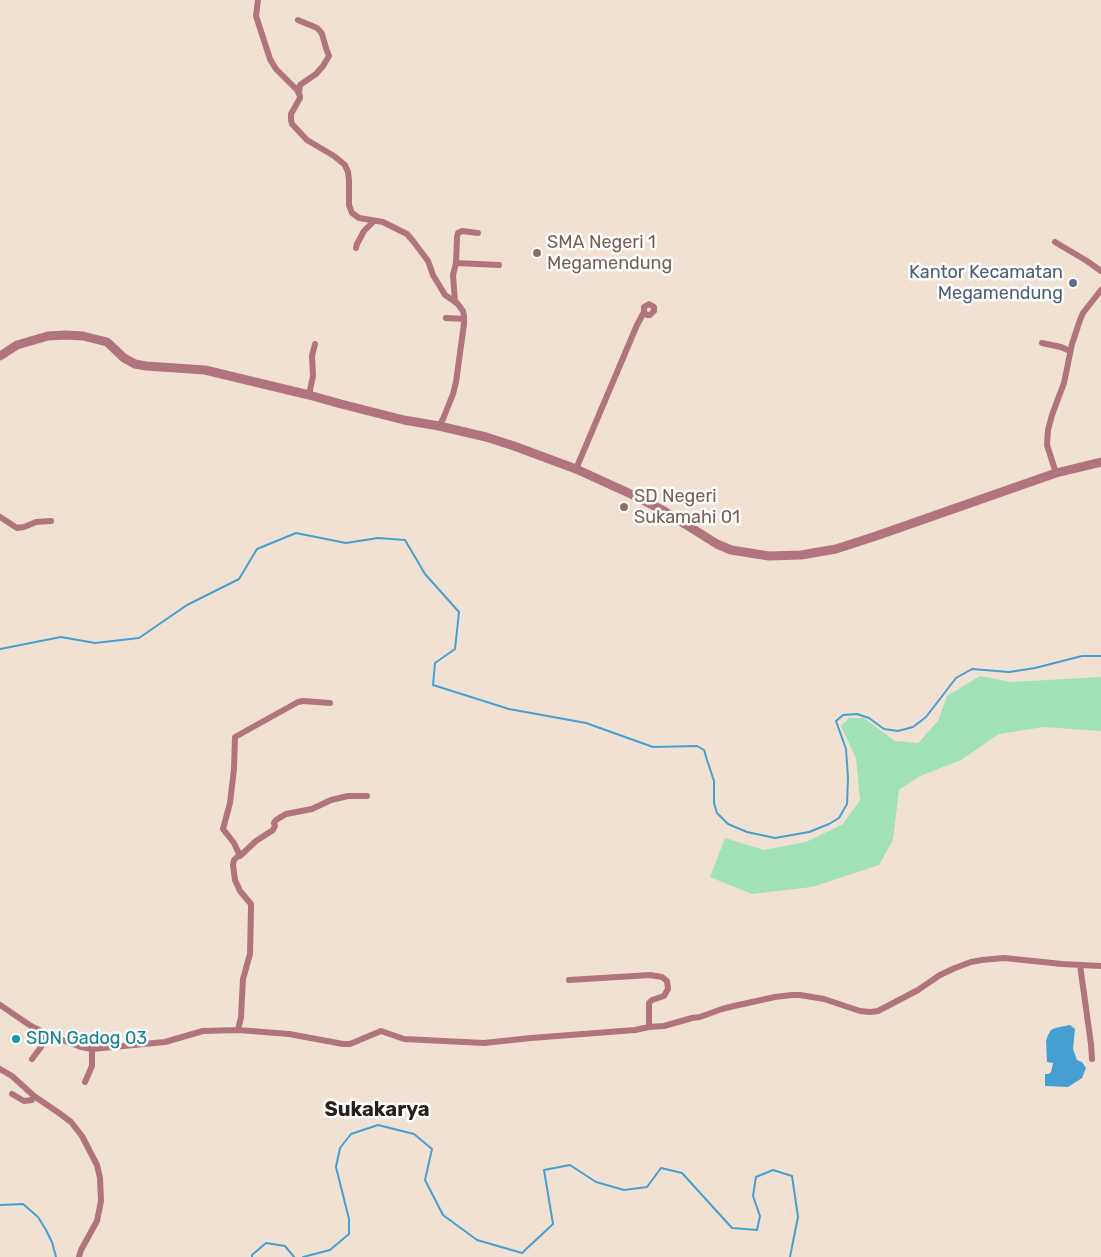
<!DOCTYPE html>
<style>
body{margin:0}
canvas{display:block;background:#f0e1d2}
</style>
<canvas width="1101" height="1257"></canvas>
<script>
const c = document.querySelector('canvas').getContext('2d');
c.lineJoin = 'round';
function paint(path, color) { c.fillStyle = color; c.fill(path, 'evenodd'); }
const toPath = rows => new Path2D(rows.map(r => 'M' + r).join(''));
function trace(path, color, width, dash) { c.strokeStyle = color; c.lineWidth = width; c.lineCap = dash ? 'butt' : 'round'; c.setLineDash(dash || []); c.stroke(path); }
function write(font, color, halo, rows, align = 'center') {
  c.font = font + ' Rubik,sans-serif'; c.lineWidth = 5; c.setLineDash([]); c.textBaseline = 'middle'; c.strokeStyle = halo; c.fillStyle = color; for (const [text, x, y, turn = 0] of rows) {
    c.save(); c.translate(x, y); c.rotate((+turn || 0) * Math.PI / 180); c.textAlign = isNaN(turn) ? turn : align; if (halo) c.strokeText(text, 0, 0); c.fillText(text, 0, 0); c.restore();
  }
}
paint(toPath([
 [980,676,1011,682,1101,677,1101,731,1043,727,999,734,961,760,918,777,899,790,893,840,879,865,812,887,752,894,710,877,725,838,764,850,806,842,843,824,860,800,856,758,841,726,849,718,864,718,895,741,918,743,938,721,947,696]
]), '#a1e1b8');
paint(toPath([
 [1070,1025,1075,1029,1073,1049,1077,1060,1082,1062,1086,1068,1082,1078,1068,1087,1045,1086,1045,1074,1048,1074,1051,1072,1053,1063,1047,1062,1046,1041,1048,1035,1051,1030,1055,1028]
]), '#469fd1');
trace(toPath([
 [0,649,61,637,95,643,139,638,187,605,239,579,257,549,296,533,346,543,378,538,405,540,425,574,459,612,455,649,435,663,433,685,509,709,586,723,653,747,697,746,704,750,707,760,714,781,714,803,717,813,728,824,747,832,775,838,809,832,829,824,839,818,847,804,848,778,846,749,836,721,843,715,857,714,869,718,884,729,898,731,913,727,926,717,956,678,972,669,1009,672,1035,668,1082,656,1101,656],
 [0,1205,23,1204,38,1217,46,1230,52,1242,56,1257],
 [252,1257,252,1255,266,1243,285,1246,294,1257],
 [303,1257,330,1250,349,1234,349,1219,336,1167,340,1148,351,1134,378,1125,414,1134,432,1149,425,1180,443,1215,477,1240,522,1253,553,1224,544,1170,570,1165,596,1182,624,1190,647,1187,661,1168,682,1173,732,1228,757,1230,760,1216,753,1196,756,1177,773,1170,792,1176,798,1217,790,1257]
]), '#469fd1', 2);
trace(toPath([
 [258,0,256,16,270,59,276,69,297,90,300,96,300,98,291,114,291,120,292,124,307,140,334,156,345,165,348,172,349,180,349,205,352,213,359,218,383,222,407,234,413,241,428,261,433,275,445,295,457,303,463,311,464,316,464,324,456,382,453,394,443,419,439,426],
 [298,20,317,28,320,31,322,34,326,48,329,56,323,66,316,74,300,85,299,92],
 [1055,242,1087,261,1101,271],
 [356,248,357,244,364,231,374,221],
 [456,263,457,237,458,233,462,231,478,233],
 [455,302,453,275,456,263,499,265],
 [446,318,464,319],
 [1042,343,1061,347,1070,351],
 [309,395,313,376,312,356,315,344],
 [576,469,637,325,644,312,644,307,649,304,654,307,654,311,650,315,647,315,644,312],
 [1056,473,1047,445,1048,430,1052,415,1064,383,1072,344,1080,320,1083,313,1101,290],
 [0,517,17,528,24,527,36,522,51,521],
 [240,856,234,843,223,829,230,803,234,769,235,737,298,702,303,701,330,703],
 [1080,965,1091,1044,1092,1059],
 [569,980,650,975,662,977,667,981,668,989,664,996,652,1000,649,1003,649,1027],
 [0,1005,31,1026,47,1034,81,1047,92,1049,165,1042,203,1031,238,1030,289,1034,343,1044,350,1044,381,1031,404,1039,484,1043,531,1038,635,1030,649,1027,664,1026,692,1018,700,1017,722,1009,734,1006,775,997,792,995,800,995,824,999,860,1011,870,1012,878,1011,918,990,940,975,955,968,971,962,982,960,1004,958,1062,964,1101,966],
 [238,1030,241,1017,243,979,250,954,251,909,251,904,240,891,235,880,233,865,234,860,237,857,240,856,256,841,273,830,275,826,274,823,276,820,286,814,312,809,331,800,348,796,367,796],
 [32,1059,41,1047,47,1034],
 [0,1069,12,1076,34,1096,59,1113,71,1122,82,1136,97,1165,100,1178,101,1201,97,1221,81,1250,79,1257],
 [85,1082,92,1066,92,1049],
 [12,1094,24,1101,32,1100,34,1096]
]), '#b1747e', 6);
trace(toPath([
 [0,356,17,345,48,336,65,335,83,336,107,342,124,358,135,364,146,366,205,370,309,395,341,404,404,420,439,426,486,437,514,446,576,469,633,495,664,511,717,544,731,550,769,556,801,555,836,549,876,536,1056,473,1101,462]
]), '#b1747e', 9);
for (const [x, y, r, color] of [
 [537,253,5,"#8d6e63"],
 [1073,283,5,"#5c6f8a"],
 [624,507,5,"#8d6e63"],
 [16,1039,5,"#0f9aa8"]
]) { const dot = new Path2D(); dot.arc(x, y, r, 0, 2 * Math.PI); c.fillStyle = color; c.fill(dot); trace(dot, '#fff', 2); }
write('18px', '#785e54', '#fff', [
 ["SMA Negeri 1",547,243],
 ["Megamendung",547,264],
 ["SD Negeri",634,497],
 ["Sukamahi 01",634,518]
], 'left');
write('18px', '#4e5e75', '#fff', [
 ["Kantor Kecamatan",1063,273],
 ["Megamendung",1063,294]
], 'right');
write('18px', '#0d838f', '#fff', [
 ["SDN Gadog 03",26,1039]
], 'left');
write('bold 20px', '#26211b', '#fff', [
 ["Sukakarya",377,1110]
]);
</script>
